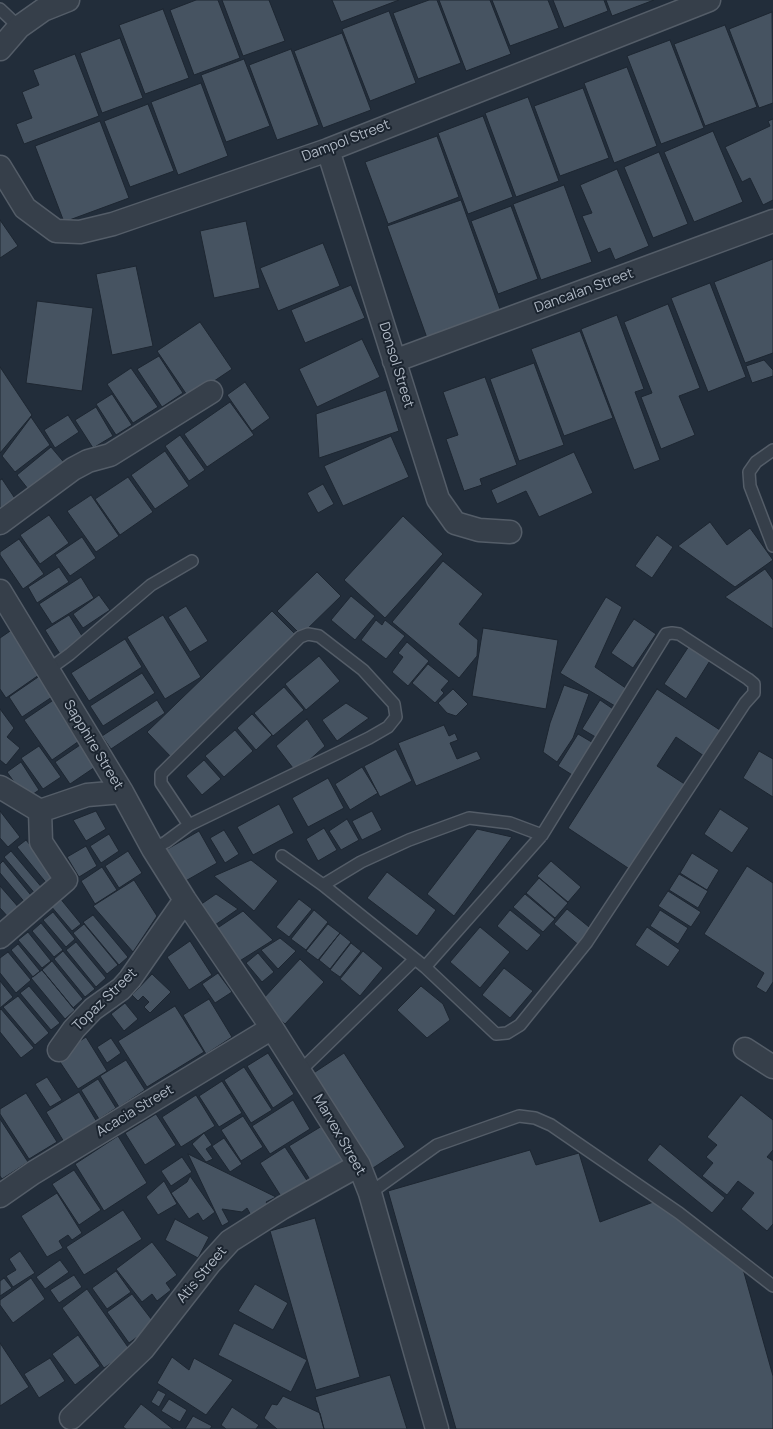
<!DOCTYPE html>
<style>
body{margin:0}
canvas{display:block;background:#222d3a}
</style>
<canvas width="773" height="1429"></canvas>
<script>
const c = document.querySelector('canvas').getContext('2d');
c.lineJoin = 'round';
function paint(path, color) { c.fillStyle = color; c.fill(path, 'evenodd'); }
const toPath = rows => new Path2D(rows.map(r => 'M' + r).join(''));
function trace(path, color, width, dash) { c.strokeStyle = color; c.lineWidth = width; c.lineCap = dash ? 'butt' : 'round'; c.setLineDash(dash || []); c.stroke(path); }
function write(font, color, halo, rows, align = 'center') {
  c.font = font + ' Manrope,sans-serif'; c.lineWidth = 4; c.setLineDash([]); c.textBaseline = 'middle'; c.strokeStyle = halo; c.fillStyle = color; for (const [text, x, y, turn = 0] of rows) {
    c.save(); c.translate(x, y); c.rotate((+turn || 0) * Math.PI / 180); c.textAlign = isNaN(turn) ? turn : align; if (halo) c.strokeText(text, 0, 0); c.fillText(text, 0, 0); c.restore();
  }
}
const building = toPath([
 [196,0,218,0,240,58,194,75,170,10,196,0],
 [222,0,269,0,285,41,243,56,222,0],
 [332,0,399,0,341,22,332,0],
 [429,0,437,0,461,63,418,79,393,13,429,0],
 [439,0,490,0,511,54,466,71,439,0],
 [492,0,548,0,559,28,510,46,492,0],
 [553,0,604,0,608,11,564,28,553,0],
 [606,0,654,0,612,16,606,0],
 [163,9,189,78,145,94,119,25,163,9],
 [389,11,416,83,370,101,342,29,389,11],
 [772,12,773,103,759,108,729,29,772,12],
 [725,25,757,107,705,126,674,44,725,25],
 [342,33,371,110,323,128,294,51,342,33],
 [120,38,143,98,102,113,80,53,120,38],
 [670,40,704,128,661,144,627,56,670,40],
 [291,49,319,125,277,140,249,65,291,49],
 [75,54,99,116,24,144,16,124,32,118,22,92,39,85,33,70,75,54],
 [244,59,270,126,226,142,201,75,244,59],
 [627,67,657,146,614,163,584,83,627,67],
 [201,83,228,156,178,175,151,102,201,83],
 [583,88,609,158,560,176,534,106,583,88],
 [528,97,559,181,516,197,485,113,528,97],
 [148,104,174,171,130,187,104,121,148,104],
 [483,116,513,197,468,214,438,133,483,116],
 [773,119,773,200,763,205,750,178,742,182,725,147,770,126,768,121,773,119],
 [100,121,129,198,64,222,35,146,100,121],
 [713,131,743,202,694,222,664,152,713,131],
 [437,136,459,197,388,224,365,162,437,136],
 [659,152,688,224,653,238,624,167,659,152],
 [617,169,649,246,615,260,610,248,598,253,582,216,592,213,580,185,617,169],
 [564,185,592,262,541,280,513,204,564,185],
 [461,200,501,312,427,338,387,226,461,200],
 [511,206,538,279,498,294,471,221,511,206],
 [0,220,18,246,0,258,0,220],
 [246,221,260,288,214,298,200,231,246,221],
 [323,243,340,286,278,311,260,268,323,243],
 [773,259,773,353,745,363,714,282,773,259],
 [136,266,153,346,112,355,96,274,136,266],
 [710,283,746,377,708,392,671,298,710,283],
 [351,285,365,318,305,343,291,310,351,285],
 [37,301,93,308,82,391,26,383,37,301],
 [668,304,700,388,679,396,695,435,661,449,641,397,652,393,624,322,668,304],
 [617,315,644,389,635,392,660,460,634,470,581,329,617,315],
 [200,322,232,369,189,398,157,351,200,322],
 [580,331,613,418,564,436,531,349,580,331],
 [362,339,380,377,317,407,299,369,362,339],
 [159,356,183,393,162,407,137,369,159,356],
 [764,360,773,370,773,376,752,383,746,366,764,360],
 [534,363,564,445,519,461,490,379,534,363],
 [0,367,32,415,0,453,0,367],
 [131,368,158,407,133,423,107,384,131,368],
 [485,377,517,465,480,479,482,485,464,491,446,439,458,435,443,392,485,377],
 [245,382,270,418,252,431,227,395,245,382],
 [386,390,399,431,319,458,316,414,386,390],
 [112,394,132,425,116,435,96,404,112,394],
 [230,402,254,435,207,467,184,434,230,402],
 [96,407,113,436,93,448,75,420,96,407],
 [68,415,79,432,55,448,44,430,68,415],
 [31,417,50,445,15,472,2,456,31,417],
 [180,435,205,470,189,481,165,446,180,435],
 [391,436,409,477,343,506,324,466,391,436],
 [51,447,67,466,32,494,17,475,51,447],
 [165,451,189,486,155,509,131,475,165,451],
 [574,452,593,493,539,517,526,491,497,504,491,490,574,452],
 [128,477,153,512,120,535,95,499,128,477],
 [2,479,20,506,0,519,0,480,2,479],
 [323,484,334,504,318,513,307,493,323,484],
 [91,495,119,536,96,552,67,511,91,495],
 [49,515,69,543,40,564,20,535,49,515],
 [403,516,443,554,385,618,344,580,403,516],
 [710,522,727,545,750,528,773,560,735,587,678,546,710,522],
 [657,535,673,547,652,578,635,566,657,535],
 [82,537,96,558,70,576,55,555,82,537],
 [19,539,44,574,23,589,0,555,0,552,19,539],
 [443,561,483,594,459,624,478,640,477,656,459,678,392,622,443,561],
 [59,567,69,582,37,603,28,587,59,567],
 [765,569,773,580,773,629,725,597,765,569],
 [317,572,341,596,301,635,277,611,317,572],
 [81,577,94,598,52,624,39,604,81,577],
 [99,595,110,610,83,628,73,614,99,595],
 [351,596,375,616,355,640,331,620,351,596],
 [606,597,622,607,595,667,630,691,620,709,560,673,606,597],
 [186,606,208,641,190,652,168,617,186,606],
 [272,611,298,637,172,758,147,732,272,611],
 [69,615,84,639,60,654,45,630,69,615],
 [163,615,201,677,165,699,127,637,163,615],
 [634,619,656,634,633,668,611,653,634,619],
 [376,620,382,625,385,620,405,636,386,659,361,640,376,620],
 [16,627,46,670,6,698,0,689,0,638,16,627],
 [483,628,558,640,546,709,472,696,483,628],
 [125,639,142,667,89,701,71,673,125,639],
 [407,642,429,661,408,686,392,672,403,657,398,653,407,642],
 [689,646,711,659,686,699,664,684,689,646],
 [319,656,340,681,306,710,285,684,319,656],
 [428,664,449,681,441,690,444,693,435,703,412,683,428,664],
 [44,673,58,693,22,717,9,697,44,673],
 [142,673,155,693,103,726,90,706,142,673],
 [564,685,589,694,573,738,557,762,543,752,550,723,564,685],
 [284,687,304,710,273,736,254,713,284,687],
 [453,689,468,704,456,716,447,713,438,703,453,689],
 [657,689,723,732,707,758,676,737,657,766,686,785,631,870,568,828,657,689],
 [55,699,82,739,52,760,24,720,55,699],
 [157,700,165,713,111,749,102,736,157,700],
 [600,700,616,711,599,739,582,729,600,700],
 [346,703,369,718,337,741,322,720,346,703],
 [0,709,14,728,7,737,20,748,6,765,0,760,0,709],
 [252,714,272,735,256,750,237,728,252,714],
 [307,719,325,746,296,772,276,746,307,719],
 [444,725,449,736,455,733,458,740,450,743,457,759,477,751,481,759,416,786,398,743,444,725],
 [235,730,253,751,224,777,205,756,235,730],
 [578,734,595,744,574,776,558,766,578,734],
 [86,741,101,763,70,784,55,762,86,741],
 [39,746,61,777,43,789,21,758,39,746],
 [396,749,412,781,380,797,364,766,396,749],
 [759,751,773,759,773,797,743,778,759,751],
 [204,760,221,779,202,795,186,776,204,760],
 [21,762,39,790,26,799,7,772,21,762],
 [362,767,378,793,350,810,335,784,362,767],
 [328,778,344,808,308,827,292,798,328,778],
 [279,804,294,833,253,855,237,827,279,804],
 [720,809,749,828,732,853,704,834,720,809],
 [0,811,20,837,8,847,0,838,0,811],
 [96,811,106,829,86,841,73,820,96,811],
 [372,811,382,830,362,840,352,821,372,811],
 [347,819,359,840,341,850,329,831,347,819],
 [324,828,337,850,318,861,306,839,324,828],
 [477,829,512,837,454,916,427,894,477,829],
 [224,830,239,854,225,863,210,838,224,830],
 [199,831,217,863,182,883,164,851,199,831],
 [109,834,119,851,101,863,90,846,109,834],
 [26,840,57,878,48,885,17,847,26,840],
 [86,846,97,866,79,877,67,857,86,846],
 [11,851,44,890,37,896,4,857,11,851],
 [128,851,142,873,119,888,105,866,128,851],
 [692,853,719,870,707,890,680,873,692,853],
 [251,860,278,881,254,911,214,876,251,860],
 [3,861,34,899,27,905,0,873,0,864,3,861],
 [551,861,581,887,568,902,537,876,551,861],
 [747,866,773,883,773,982,766,993,756,987,764,973,704,934,747,866],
 [102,867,117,890,95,904,81,881,102,867],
 [387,872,436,910,417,936,367,898,387,872],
 [679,874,708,891,698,908,669,890,679,874],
 [539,878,568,903,555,918,526,893,539,878],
 [134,880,157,916,133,952,93,906,134,880],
 [0,886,20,909,9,918,0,908,0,886],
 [668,891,701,912,691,927,658,906,668,891],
 [216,894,238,909,215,925,200,905,216,894],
 [525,894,555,919,543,932,513,907,525,894],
 [59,897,81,924,72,931,50,905,59,897],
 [299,899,312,909,289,937,276,927,299,899],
 [567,909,594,931,581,947,554,924,567,909],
 [314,910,328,922,306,950,291,939,314,910],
 [510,910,541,935,527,951,497,926,510,910],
 [660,910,688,928,678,944,650,926,660,910],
 [243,911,273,940,238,962,216,929,243,911],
 [53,912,75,939,66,947,43,920,53,912],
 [93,915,128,957,119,965,83,922,93,915],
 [41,923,63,950,54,957,32,931,41,923],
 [84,924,118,965,107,974,73,933,84,924],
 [328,924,340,933,318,960,306,951,328,924],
 [480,927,510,952,480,988,450,962,480,927],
 [647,927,680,950,668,967,635,945,647,927],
 [28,932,51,961,42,968,18,940,28,932],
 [340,933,351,942,330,969,319,960,340,933],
 [280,938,296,951,278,969,261,950,280,938],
 [190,941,212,975,189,990,167,957,190,941],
 [76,942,106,978,96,987,66,950,76,942],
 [351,943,361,951,340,977,330,970,351,943],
 [18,944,40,971,33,977,11,950,18,944],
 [63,951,95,989,85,997,54,959,63,951],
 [363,951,383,968,360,996,340,979,363,951],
 [8,952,31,980,16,993,0,973,0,958,8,952],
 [258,953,274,972,262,982,246,963,258,953],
 [300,959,324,982,285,1024,261,1001,300,959],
 [52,961,83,999,73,1008,42,970,52,961],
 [504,968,533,991,510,1018,482,995,504,968],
 [42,970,75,1010,65,1019,31,978,42,970],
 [218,973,232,992,215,1003,202,984,218,973],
 [152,974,171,992,150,1013,144,1007,149,1002,143,996,138,1001,132,995,152,974],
 [0,981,13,997,0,1008,0,981],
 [29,986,60,1023,51,1030,20,993,29,986],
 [421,986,443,1004,450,1020,427,1038,397,1010,421,986],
 [18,996,49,1033,35,1045,3,1007,18,996],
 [209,999,232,1037,206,1054,183,1015,209,999],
 [125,1003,138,1019,124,1031,111,1014,125,1003],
 [175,1006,204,1052,147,1087,118,1041,175,1006],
 [1,1009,34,1048,21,1058,0,1032,0,1010,1,1009],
 [86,1037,107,1071,78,1089,56,1056,86,1037],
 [111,1038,121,1053,107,1063,97,1047,111,1038],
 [268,1053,294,1094,273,1108,247,1066,268,1053],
 [344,1053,405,1147,373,1168,312,1074,344,1053],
 [126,1060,145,1090,119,1107,100,1076,126,1060],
 [244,1067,272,1110,251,1123,224,1080,244,1067],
 [47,1077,62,1100,50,1107,35,1084,47,1077],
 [98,1079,116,1108,99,1119,81,1090,98,1079],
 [222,1081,242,1113,219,1127,199,1096,222,1081],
 [79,1092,97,1122,64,1142,46,1112,79,1092],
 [26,1093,57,1142,29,1159,0,1114,0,1109,26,1093],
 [196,1095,215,1126,181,1147,162,1117,196,1095],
 [741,1095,773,1120,773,1150,767,1157,773,1161,773,1224,767,1231,741,1209,754,1193,738,1181,727,1195,702,1176,713,1163,706,1157,717,1145,707,1137,741,1095],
 [293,1100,310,1129,270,1154,252,1126,293,1100],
 [156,1114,176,1145,145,1165,125,1133,156,1114],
 [243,1116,263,1147,241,1161,221,1130,243,1116],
 [0,1119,28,1162,2,1179,0,1176,0,1119],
 [322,1126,347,1166,314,1186,289,1146,322,1126],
 [204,1133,212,1145,206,1149,213,1159,206,1162,192,1144,204,1133],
 [118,1136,147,1183,104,1211,75,1164,118,1136],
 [224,1138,242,1164,230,1172,212,1146,224,1138],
 [660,1144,725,1198,712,1213,647,1160,660,1144],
 [285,1147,310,1185,284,1201,260,1163,285,1147],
 [530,1150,536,1165,579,1153,600,1222,656,1201,743,1269,773,1376,773,1429,456,1429,388,1191,530,1150],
 [188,1154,276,1197,266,1202,270,1208,253,1219,247,1208,242,1212,222,1209,229,1222,222,1226,188,1154],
 [182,1157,192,1172,171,1186,161,1171,182,1157],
 [74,1170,101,1210,79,1225,52,1184,74,1170],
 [190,1176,215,1212,203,1221,198,1213,189,1219,171,1193,187,1182,190,1176],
 [164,1181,177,1204,158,1215,146,1197,164,1181],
 [57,1193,82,1233,72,1240,68,1235,59,1241,63,1248,47,1257,21,1216,57,1193],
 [123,1210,142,1239,84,1275,66,1247,123,1210],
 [315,1218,360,1377,316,1390,270,1231,315,1218],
 [175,1219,209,1237,198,1258,165,1240,175,1219],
 [152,1242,177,1275,166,1283,171,1290,157,1301,152,1294,142,1302,116,1269,152,1242],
 [20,1251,35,1273,13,1287,6,1276,16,1270,9,1259,20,1251],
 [60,1260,69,1272,45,1289,36,1277,60,1260],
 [116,1271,131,1292,107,1309,92,1288,116,1271],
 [74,1275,82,1287,59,1303,50,1290,74,1275],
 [4,1278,12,1288,0,1296,0,1281,4,1278],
 [31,1278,45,1299,13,1323,0,1305,0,1300,31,1278],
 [255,1284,288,1303,273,1330,238,1311,255,1284],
 [87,1289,130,1350,104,1368,62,1308,87,1289],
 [132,1294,155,1324,129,1343,107,1312,132,1294],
 [234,1323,307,1360,291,1392,218,1355,234,1323],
 [78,1335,100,1366,75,1385,52,1354,78,1335],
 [0,1343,29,1387,0,1406,0,1343],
 [172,1357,189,1370,194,1358,233,1380,206,1415,157,1383,172,1357],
 [50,1358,65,1381,39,1398,24,1374,50,1358],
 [390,1375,407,1429,324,1429,315,1397,390,1375],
 [158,1390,166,1394,159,1407,151,1402,158,1390],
 [283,1396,320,1413,324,1429,277,1429,264,1418,272,1404,277,1405,283,1396],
 [169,1399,187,1410,180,1422,161,1411,169,1399],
 [141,1404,173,1429,126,1429,123,1427,141,1404],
 [232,1407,259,1425,256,1429,226,1429,221,1425,232,1407],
 [193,1416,212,1426,210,1429,185,1429,193,1416]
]);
paint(building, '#465361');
trace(building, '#1d2631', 1);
const lane = toPath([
 [0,9,19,27],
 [773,450,756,462,749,472,750,486,773,546],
 [48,670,70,654,151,585,192,561],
 [153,849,166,842,189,825,369,738,388,727,396,717,394,704,363,670,319,636,308,634,300,637,161,774,161,783,189,825],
 [282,856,323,885,425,967,496,1034,507,1033,520,1025,587,942,745,703,754,693,754,684,748,679,679,634,672,633,666,634,542,835,425,967],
 [323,885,361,862,409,840,469,818,510,823,542,835],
 [300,1071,415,959],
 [370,1193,437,1145,519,1116,535,1118,551,1125,679,1213,773,1286]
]);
const street = toPath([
 [0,49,19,27,43,10,68,0],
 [328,150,438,499,455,523,479,530,510,532],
 [0,167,25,208,56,231,80,232,113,224,328,150,709,0],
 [394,361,773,221],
 [0,523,73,469,88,461,110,455,211,392],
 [0,591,122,792,153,849,185,900,272,1028,359,1165,370,1193,437,1429],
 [0,787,40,811,87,795,122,792],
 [0,937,66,880,41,842,40,811],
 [745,1049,773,1067],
 [59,1050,74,1029,93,1009,121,989,130,979,185,900],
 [0,1196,33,1173,272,1028],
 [71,1418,143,1349,210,1263,230,1241,282,1208,359,1165]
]);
trace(lane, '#545d68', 14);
trace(street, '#545d68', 25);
trace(lane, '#363f4a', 11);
trace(street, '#363f4a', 22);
write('14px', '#b1bac6', '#1b242f', [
 ["Dampol Street",346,141,-21],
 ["Dancalan Street",584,291,-20],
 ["Donsol Street",396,365,73],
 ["Sapphire Street",93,745,59],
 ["Topaz Street",105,1000,-44],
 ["Acacia Street",135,1111,-31],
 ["Marvex Street",339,1135,60],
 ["Atis Street",202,1275,-50]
]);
</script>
